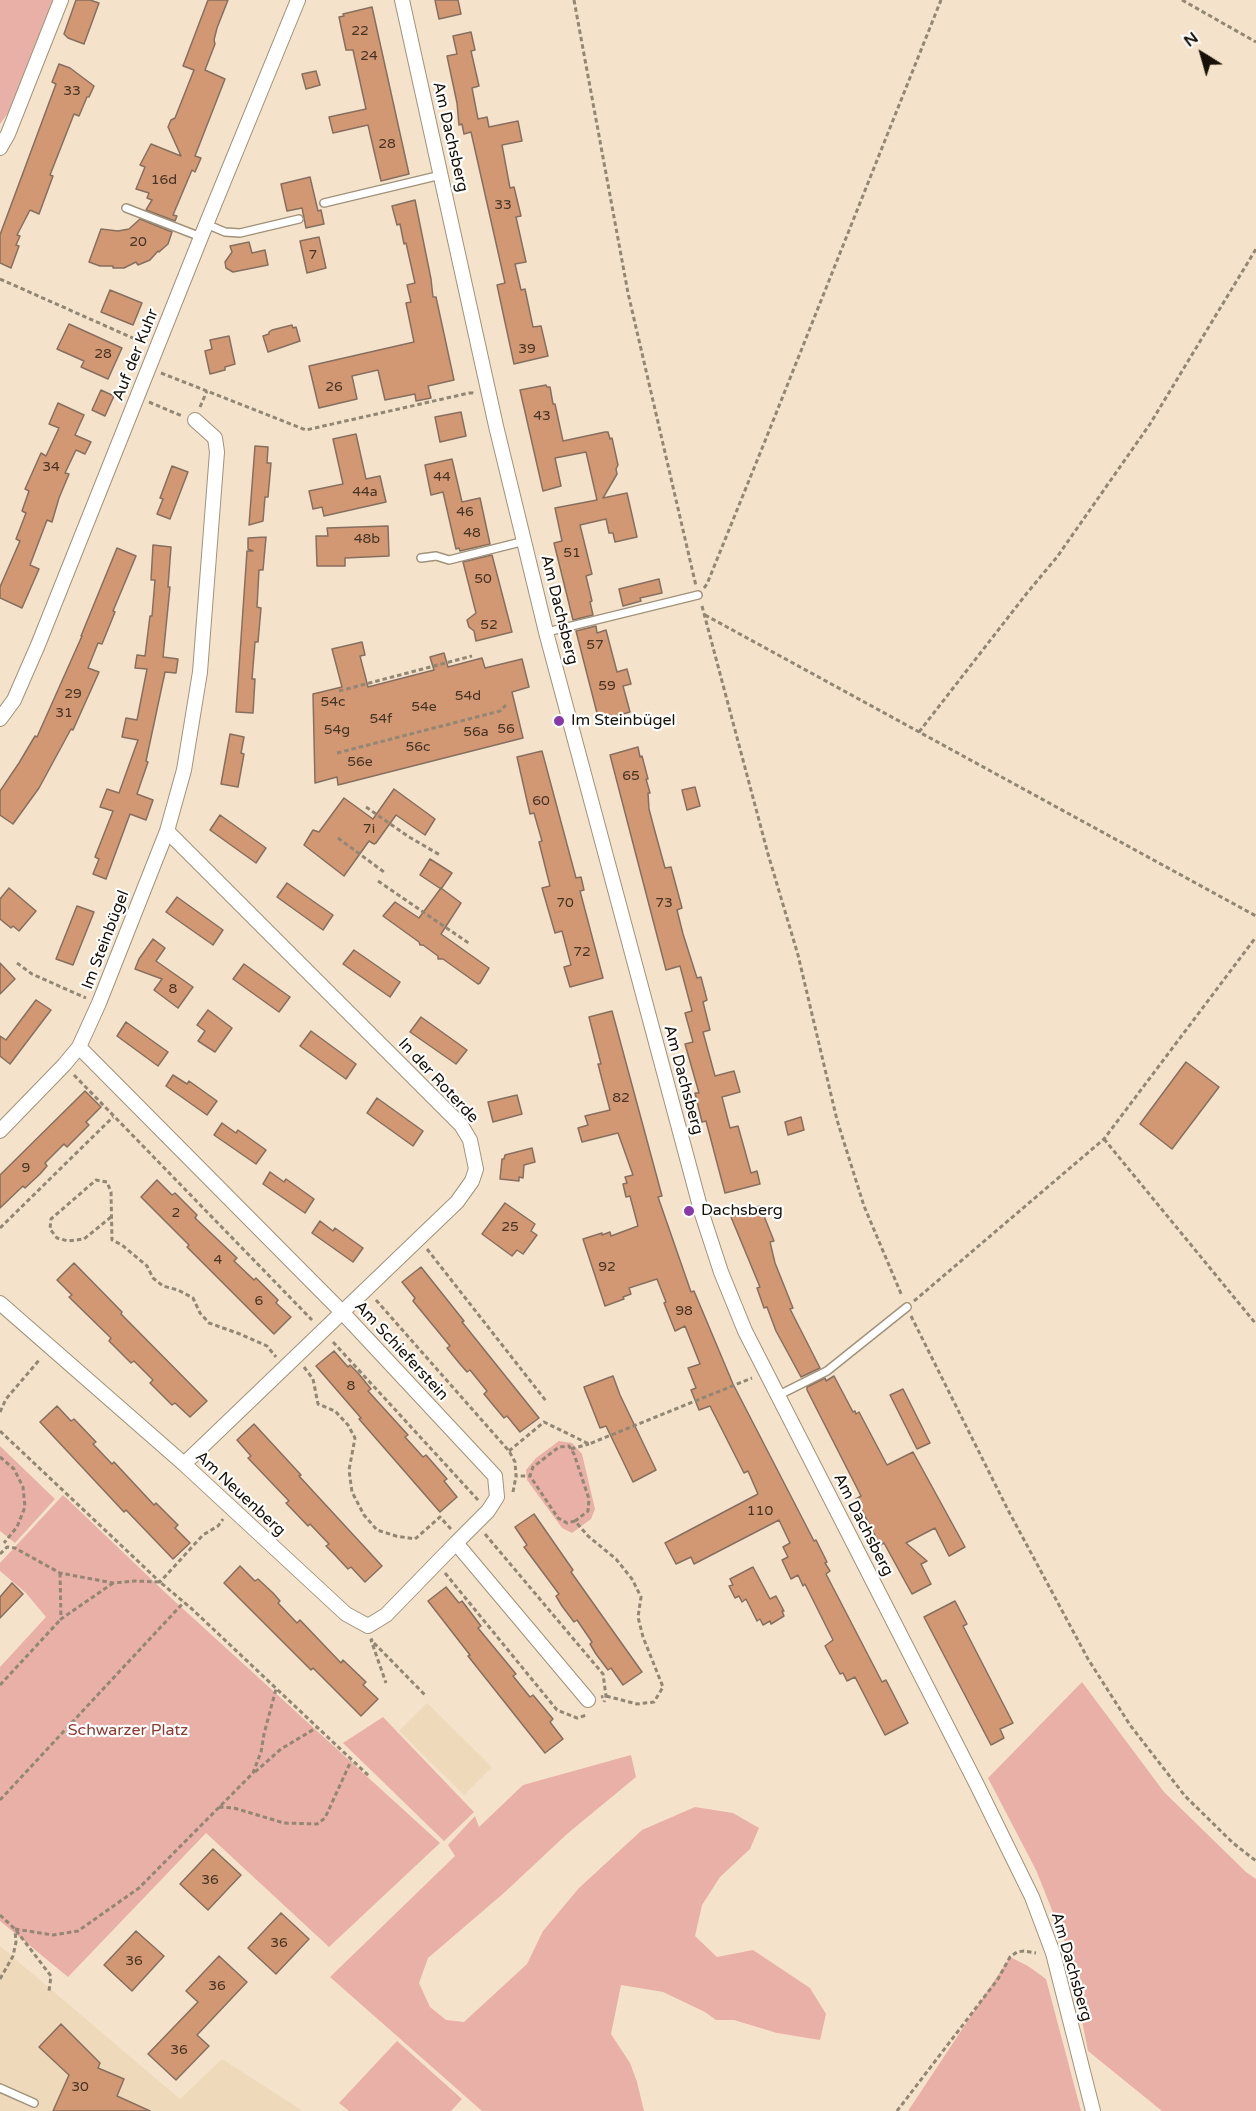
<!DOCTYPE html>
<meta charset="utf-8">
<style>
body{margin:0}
#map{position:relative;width:1256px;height:2111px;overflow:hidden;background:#f4e3ca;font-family:"Varela Round",sans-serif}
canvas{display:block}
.north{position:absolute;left:1172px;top:24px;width:60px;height:60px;-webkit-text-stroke:4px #fff;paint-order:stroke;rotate:323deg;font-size:16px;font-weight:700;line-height:24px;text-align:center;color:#171108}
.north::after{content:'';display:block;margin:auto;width:21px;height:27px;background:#171108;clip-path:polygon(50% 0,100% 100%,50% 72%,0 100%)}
</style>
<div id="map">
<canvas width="1256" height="2111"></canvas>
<div class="north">N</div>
</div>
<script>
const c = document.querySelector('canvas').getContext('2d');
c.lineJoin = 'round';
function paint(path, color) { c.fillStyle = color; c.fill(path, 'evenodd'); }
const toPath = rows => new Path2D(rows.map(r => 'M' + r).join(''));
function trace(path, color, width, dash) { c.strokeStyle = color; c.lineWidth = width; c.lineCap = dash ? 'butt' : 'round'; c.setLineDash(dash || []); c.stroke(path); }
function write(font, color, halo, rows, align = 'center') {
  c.font = font + ' "Varela Round",sans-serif'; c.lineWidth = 4.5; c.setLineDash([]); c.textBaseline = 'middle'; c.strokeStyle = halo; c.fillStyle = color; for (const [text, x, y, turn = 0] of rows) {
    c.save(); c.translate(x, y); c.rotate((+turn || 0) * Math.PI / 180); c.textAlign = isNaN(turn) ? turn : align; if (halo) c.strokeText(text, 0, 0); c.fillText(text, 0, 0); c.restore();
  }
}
paint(toPath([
 [427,1703,492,1767,464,1795,399,1731],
 [0,1946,180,2099,222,2059,303,2111,0,2111]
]), '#eedaba');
paint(toPath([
 [0,0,54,0,16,102,0,124],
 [559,1441,572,1443,582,1454,595,1509,591,1519,572,1533,562,1528,527,1480,526,1470,536,1458],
 [0,1446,55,1499,15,1543,0,1531],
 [63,1495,170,1597,440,1843,329,1947,206,1833,68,1977,0,1921,0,1667,46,1617,26,1593,0,1571,0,1563],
 [1082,1682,1164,1792,1246,1872,1256,1879,1256,2111,1162,2111,1088,2051,1068,1950,1036,1870,988,1778],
 [383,1717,474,1812,444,1841,343,1743],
 [631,1755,636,1777,567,1834,505,1892,428,1958,419,1983,430,2007,446,2020,464,2022,527,1964,543,1931,579,1888,642,1830,695,1807,733,1813,759,1828,750,1849,720,1877,702,1905,695,1936,717,1957,753,1950,810,1988,826,2014,820,2040,777,2033,734,2020,716,2020,705,2012,663,1992,621,1985,611,2034,630,2063,637,2082,644,2111,482,2111,330,1977,455,1856,448,1845,475,1816,479,1827,523,1785],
 [1010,1957,1028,1966,1046,1979,1081,2111,908,2111],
 [397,2041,462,2099,451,2111,349,2111,339,2103]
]), '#e9b0a7');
const building = toPath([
 [76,0,90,0,99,3,84,44,68,38,64,34,76,0],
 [208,0,228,0,217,28,214,40,215,44,205,70,225,79,195,156,201,158,195,172,192,170,173,215,177,216,175,221,146,210,152,200,147,198,149,193,136,189,145,167,140,165,151,144,181,156,168,127,171,120,175,118,194,70,183,66,208,0],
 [435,0,458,0,461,14,439,19,435,0],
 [372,7,409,174,381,181,368,125,333,133,329,117,366,109,353,50,346,50,339,17,344,16,343,14,372,7],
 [471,32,475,50,471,51,479,86,472,88,478,119,487,117,489,127,518,121,522,141,502,145,510,188,514,187,521,216,516,217,526,262,515,264,521,290,525,289,533,327,541,326,548,356,514,364,497,285,505,283,471,132,464,134,462,124,459,125,457,103,447,56,457,54,453,36,471,32],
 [59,64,70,68,94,86,89,97,87,97,79,116,74,114,50,175,53,176,39,214,30,210,17,235,20,236,16,245,19,246,11,268,0,263,0,235,56,84,52,82,59,64],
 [316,71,320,85,306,89,302,74,316,71],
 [310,177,318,211,321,210,324,224,306,228,302,208,287,211,281,184,310,177],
 [415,200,431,279,433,297,436,297,454,380,428,386,431,398,416,401,415,394,385,400,378,370,352,376,357,399,319,408,309,366,414,342,406,303,411,302,407,285,415,283,406,243,404,244,400,224,397,225,392,206,415,200],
 [140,219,172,232,168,244,159,252,158,251,150,260,138,265,136,262,124,268,113,268,113,266,100,266,89,262,101,229,118,231,129,229,140,219],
 [319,237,326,268,307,273,300,241,319,237],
 [249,242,252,253,265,250,268,265,233,272,226,268,225,262,232,252,230,246,249,242],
 [110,290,142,303,133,325,101,312,110,290],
 [69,324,122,348,108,379,81,367,84,361,57,349,69,324],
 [292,325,293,328,296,327,300,341,268,352,263,336,269,334,269,332,272,330,292,325],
 [229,336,235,364,225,367,225,370,210,374,205,351,212,349,210,340,229,336],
 [546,385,547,387,550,387,553,404,555,404,563,441,605,432,608,432,610,439,612,438,618,465,616,469,617,474,603,498,627,493,637,537,615,542,613,533,609,533,606,519,580,525,592,574,586,576,592,601,590,602,593,615,573,620,554,543,562,541,555,508,597,500,586,452,555,458,561,486,543,491,520,390,546,385],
 [101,390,114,396,105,416,92,410,101,390],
 [58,403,84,415,75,435,91,442,85,454,76,450,65,473,69,474,59,498,52,522,47,520,30,565,39,569,22,608,0,598,0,587,20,541,16,539,26,513,22,511,29,491,25,489,41,453,46,456,59,428,49,424,58,403],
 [461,412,466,436,440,442,435,417,461,412],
 [356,434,366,479,380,476,386,502,324,516,322,507,313,509,309,491,343,484,333,439,356,434],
 [255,446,268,447,267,463,271,463,268,497,265,497,263,521,249,525,255,446],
 [452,459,462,502,480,498,490,544,460,551,459,548,456,549,443,492,431,495,425,465,452,459],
 [172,466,188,472,170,519,157,514,163,499,160,498,172,466],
 [388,526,389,556,345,558,345,566,317,566,316,536,328,536,327,528,388,526],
 [266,537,263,570,259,570,257,607,261,608,258,642,255,642,252,679,255,679,253,713,236,712,247,551,253,551,248,549,248,538,266,537],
 [153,545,171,547,168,587,170,587,163,657,178,659,176,673,165,672,146,761,148,762,137,794,153,800,146,820,130,814,106,879,93,874,99,859,95,857,113,811,100,807,107,789,119,793,138,740,122,737,126,718,137,720,147,669,135,668,137,655,145,656,150,616,152,616,155,580,151,580,153,545],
 [117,548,136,556,113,611,115,612,102,644,98,643,88,668,99,672,73,730,71,729,39,788,13,824,0,815,0,791,19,763,35,736,37,737,82,636,81,636,117,548],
 [492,555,512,632,476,641,474,631,469,627,467,620,476,613,463,562,492,555],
 [659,579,662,593,640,598,641,601,623,606,619,589,659,579],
 [596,626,597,633,606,630,617,672,627,669,631,684,623,686,630,712,599,721,576,631,596,626],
 [362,642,365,655,360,656,368,687,434,670,430,657,444,653,448,667,482,658,485,668,522,659,529,687,512,692,523,738,338,785,337,777,315,783,313,694,342,687,332,649,362,642],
 [230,734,244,737,241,753,244,754,238,787,221,784,230,734],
 [638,747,640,757,642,756,648,779,646,779,650,793,648,793,649,809,654,828,665,868,671,867,682,908,677,910,683,934,697,978,701,977,707,1000,703,1002,710,1030,703,1032,715,1076,734,1071,740,1092,722,1097,730,1128,738,1126,751,1173,757,1171,760,1184,725,1193,706,1121,702,1122,695,1093,699,1093,685,1044,693,1042,685,1013,692,1011,680,966,666,970,610,755,638,747],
 [542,751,576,878,581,877,584,890,580,891,603,978,570,987,564,967,571,965,562,931,555,933,542,888,550,886,539,842,542,841,534,813,530,814,517,757,542,751],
 [695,787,700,806,687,810,682,790,695,787],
 [394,789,435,819,425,835,396,815,376,843,374,844,369,841,344,876,304,845,313,830,319,832,344,798,373,819,394,789],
 [220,815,266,848,256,863,210,830,220,815],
 [430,859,452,873,441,889,420,875,430,859],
 [287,883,333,915,323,930,277,897,287,883],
 [9,888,36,911,19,931,13,926,11,928,0,919,0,899,9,888],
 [441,888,461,903,441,934,489,968,480,983,478,984,443,959,438,959,438,956,423,945,420,945,419,942,383,916,395,902,419,918,441,888],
 [177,897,223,930,213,945,166,912,177,897],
 [77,906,94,912,73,965,56,959,77,906],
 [153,939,165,948,156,961,193,987,178,1008,154,990,162,979,135,969,139,959,153,939],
 [354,950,400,982,390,997,343,964,354,950],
 [0,963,15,979,0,994,0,963],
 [244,964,290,997,279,1012,233,979,244,964],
 [36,1000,51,1010,10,1064,0,1056,0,1036,6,1040,36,1000],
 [208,1010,232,1028,215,1052,198,1041,205,1031,197,1025,208,1010],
 [612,1011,662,1196,658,1197,691,1292,694,1291,733,1384,814,1541,816,1540,827,1562,825,1563,830,1571,826,1574,882,1682,886,1680,908,1723,885,1735,855,1677,847,1681,843,1673,840,1674,825,1646,833,1640,805,1584,803,1586,798,1575,791,1579,782,1560,788,1557,783,1547,790,1543,779,1520,694,1564,691,1557,676,1564,665,1543,758,1494,748,1471,744,1473,710,1406,699,1410,691,1390,696,1388,688,1368,700,1364,685,1326,675,1331,664,1303,666,1302,657,1279,629,1288,631,1294,623,1297,624,1299,605,1306,583,1239,602,1233,602,1235,610,1232,611,1236,638,1226,630,1196,626,1197,623,1184,627,1183,625,1177,633,1175,618,1133,582,1142,578,1128,588,1125,585,1116,610,1110,598,1064,601,1064,589,1017,612,1011],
 [421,1017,467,1050,456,1064,410,1032,421,1017],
 [126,1022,168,1052,158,1066,117,1036,126,1022],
 [311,1031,356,1064,346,1079,300,1046,311,1031],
 [1186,1062,1219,1087,1172,1149,1140,1124,1186,1062],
 [173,1075,187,1084,189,1081,217,1101,207,1115,166,1086,173,1075],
 [85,1091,101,1107,86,1122,89,1125,67,1147,64,1144,45,1163,47,1166,40,1174,25,1188,23,1186,0,1208,0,1175,85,1091],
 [517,1095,522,1114,493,1122,488,1102,517,1095],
 [377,1098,423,1131,413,1146,367,1113,377,1098],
 [801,1117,804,1130,788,1135,785,1122,801,1117],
 [222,1123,236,1133,238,1130,266,1150,256,1164,214,1135,222,1123],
 [532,1148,535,1162,524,1165,523,1178,519,1177,519,1181,500,1179,502,1159,504,1159,505,1155,532,1148],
 [270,1172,284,1182,286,1179,314,1199,305,1213,263,1184,270,1172],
 [157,1180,172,1195,175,1193,197,1215,195,1218,237,1258,234,1261,254,1280,256,1278,278,1300,276,1303,291,1317,274,1334,187,1247,189,1245,141,1197,157,1180],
 [505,1203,535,1224,531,1231,537,1235,523,1254,517,1250,512,1256,482,1234,505,1203],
 [760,1206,774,1241,770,1242,775,1263,793,1308,790,1309,820,1368,801,1377,776,1331,767,1307,764,1308,757,1288,760,1287,731,1217,760,1206],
 [320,1221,333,1231,335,1228,363,1248,353,1262,312,1233,320,1221],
 [74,1263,122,1312,121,1314,207,1401,190,1417,175,1403,172,1405,150,1383,153,1380,134,1361,131,1363,109,1341,111,1338,69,1297,72,1295,57,1280,74,1263],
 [421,1267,464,1321,462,1322,539,1418,520,1432,507,1416,504,1418,484,1394,487,1391,470,1370,467,1372,460,1364,447,1348,450,1346,413,1301,415,1298,402,1282,421,1267],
 [334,1351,348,1367,350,1365,358,1373,371,1389,368,1391,408,1435,405,1437,423,1457,426,1455,447,1479,444,1481,457,1497,440,1512,359,1419,361,1418,316,1366,334,1351],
 [613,1376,620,1395,656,1470,633,1482,606,1426,600,1428,585,1390,584,1387,613,1376],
 [834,1376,853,1412,855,1411,856,1414,859,1412,887,1465,913,1452,965,1547,949,1556,935,1528,906,1543,927,1561,921,1564,931,1584,912,1594,884,1543,880,1545,856,1499,861,1496,857,1488,807,1390,807,1387,825,1378,826,1381,834,1376],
 [903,1389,930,1443,917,1449,890,1395,903,1389],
 [57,1406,71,1421,74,1419,96,1442,93,1444,112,1464,114,1462,154,1505,156,1503,178,1525,175,1528,190,1543,173,1559,126,1510,124,1512,40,1422,57,1406],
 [254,1424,301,1475,299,1476,382,1566,365,1582,351,1567,348,1569,334,1554,326,1546,329,1544,310,1524,308,1526,286,1503,289,1501,248,1458,251,1456,237,1440,254,1424],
 [534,1514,573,1570,571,1572,642,1672,623,1685,611,1668,608,1670,596,1654,590,1644,592,1642,577,1620,574,1622,562,1606,556,1596,559,1594,524,1547,527,1545,515,1527,534,1514],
 [240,1566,255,1581,258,1579,273,1593,280,1601,278,1603,297,1623,300,1620,341,1663,343,1660,366,1682,363,1685,378,1699,361,1716,313,1668,311,1670,224,1583,240,1566],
 [753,1567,770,1599,776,1596,784,1611,782,1611,784,1616,771,1624,770,1621,763,1625,760,1619,757,1621,746,1599,742,1602,739,1596,735,1598,729,1586,733,1585,730,1579,753,1567],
 [12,1583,23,1594,0,1618,0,1597,12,1583],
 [446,1587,459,1603,462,1601,481,1626,478,1628,516,1674,513,1676,530,1697,533,1695,553,1719,550,1722,563,1739,545,1753,468,1656,470,1655,428,1601,446,1587],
 [955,1601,967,1624,963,1626,1013,1723,1000,1729,1004,1738,991,1745,924,1617,955,1601],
 [213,1849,241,1875,208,1910,180,1884,213,1849],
 [281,1913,309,1939,276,1974,248,1948,281,1913],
 [136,1931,164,1956,132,1991,104,1965,136,1931],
 [219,1956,247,1982,197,2035,209,2046,176,2080,148,2054,198,2002,186,1991,219,1956],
 [61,2024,100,2063,98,2068,124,2079,117,2096,150,2111,53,2111,69,2075,39,2047,61,2024]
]);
paint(building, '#d19873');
trace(building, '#876f60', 1.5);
const lane = toPath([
 [324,203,441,175],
 [126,208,201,237],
 [206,224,225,232,240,233,299,219],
 [421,558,436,556,449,560,525,541],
 [547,632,698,595],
 [777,1396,827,1371,907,1307],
 [0,2088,34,2103]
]);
const street = toPath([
 [402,0,496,426,547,636,702,1214,721,1272,745,1331,977,1785,1032,1897,1053,1953,1093,2111],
 [0,148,8,134,61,0],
 [0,719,14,700,38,645,201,237,298,0],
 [167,831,461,1125,470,1140,476,1169,472,1181,457,1202,184,1464],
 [79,1047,342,1312,495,1476,497,1497,488,1511,456,1543,588,1700],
 [0,1131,64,1065,79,1047,99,1003,167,831,184,770,200,672,217,452,215,438,195,420],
 [0,1303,184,1464,346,1614,368,1626,386,1615,456,1543]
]);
trace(lane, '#a1927a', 10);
trace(street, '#a1927a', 16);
trace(toPath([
 [574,0,628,293,696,586],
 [1182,0,1256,42],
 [0,279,144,343],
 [161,373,306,430,469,393,473,393,474,394],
 [149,402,182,416],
 [200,407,207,391],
 [704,588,707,584,765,441,941,0],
 [702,606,768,854,798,955,837,1120,864,1206,902,1296],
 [705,615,1256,916],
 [339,691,472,656],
 [919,732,1027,593,1057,557,1150,424,1256,249],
 [337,753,500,711,506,705],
 [366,807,409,837,440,855],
 [338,838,384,872],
 [378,881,470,944],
 [17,963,32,974,86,998],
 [74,1075,312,1320],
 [1104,1139,1256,1324],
 [111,1217,84,1239,68,1241,57,1238,50,1229,51,1219,96,1180,107,1182,111,1192,112,1240,122,1245,147,1266,153,1278,163,1286,178,1290,193,1298,200,1313,209,1323,240,1334,267,1346,276,1357],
 [0,1228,113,1117],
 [427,1249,546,1401],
 [376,1300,509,1451,515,1462,516,1476,530,1476],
 [914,1301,1104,1139,1256,937],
 [911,1316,1008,1510,1088,1659,1130,1725,1185,1796,1233,1843,1256,1861],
 [333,1342,479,1501],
 [304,1367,313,1379,318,1404,335,1411,348,1425,355,1438,349,1470,352,1492,364,1515,377,1530,396,1536,415,1539,440,1517,451,1529],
 [0,1412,6,1399,40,1359],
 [0,1431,160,1582,203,1535,218,1526,223,1519],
 [571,1449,589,1444],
 [509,1451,544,1422,589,1444,752,1378],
 [0,1457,14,1469,23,1487,25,1507,17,1527,4,1543],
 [513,1492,516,1476],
 [575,1521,567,1523,558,1518,530,1476,533,1467,559,1447,569,1446,574,1454,589,1499,588,1511,575,1521,588,1536,616,1559,632,1579,641,1597,638,1617,643,1637,663,1687,654,1702,637,1704,606,1696,601,1697],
 [485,1534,603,1674,606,1696,604,1702],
 [0,1554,7,1547,15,1548,60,1573,113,1583,135,1581,160,1582,192,1609,370,1777],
 [60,1573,61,1619,113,1583],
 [445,1573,557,1710,577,1718,587,1715],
 [373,1639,371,1640,386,1683],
 [374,1643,425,1695],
 [0,1685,61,1619],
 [255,1772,281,1749,316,1728],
 [0,1800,184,1602],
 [219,1807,234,1808,284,1823,317,1824,325,1818,351,1761],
 [0,1915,15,1929,51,1976,49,1991],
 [15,1929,53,1935,78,1931,139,1888,253,1773,261,1752,264,1734,276,1689],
 [0,1979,13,1956,16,1942,15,1930],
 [897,2111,998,1979,1010,1957,1017,1952,1024,1951,1036,1953]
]), '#928674', 3, [4.5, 3]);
trace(lane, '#fff', 7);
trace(street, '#fff', 14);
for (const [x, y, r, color] of [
 [559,721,6,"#8839a9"],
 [689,1211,6,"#8839a9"]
]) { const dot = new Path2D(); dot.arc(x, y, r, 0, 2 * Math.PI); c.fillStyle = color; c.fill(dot); trace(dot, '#fff', 2); }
write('14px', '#463323', null, [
 ["22",360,31],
 ["24",369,56],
 ["33",72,91],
 ["28",387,144],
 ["16d",164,180],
 ["33",503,205],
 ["20",138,242],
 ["7",313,255],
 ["39",527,349],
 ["28",103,354],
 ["26",334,387],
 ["43",542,416],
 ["34",51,467],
 ["44",442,477],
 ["44a",365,492],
 ["46",465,512],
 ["48",472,533],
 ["48b",367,539],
 ["51",572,553],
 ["50",483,579],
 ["52",489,625],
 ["57",595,645],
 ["59",607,686],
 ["29",73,694],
 ["54d",468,696],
 ["54c",333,702],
 ["54e",424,707],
 ["31",64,713],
 ["54f",381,719],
 ["56",506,729],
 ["54g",337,730],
 ["56a",476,732],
 ["56c",418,747],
 ["56e",360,762],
 ["65",631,776],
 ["60",541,801],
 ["7i",369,829],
 ["70",565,903],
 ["73",664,903],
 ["72",582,952],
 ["8",173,989],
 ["82",621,1098],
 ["9",26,1168],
 ["2",176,1213],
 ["25",510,1227],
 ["4",218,1260],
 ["92",607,1267],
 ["6",259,1301],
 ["98",684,1311],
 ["8",351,1386],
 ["110",760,1511],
 ["36",210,1880],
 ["36",279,1943],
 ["36",134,1961],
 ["36",217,1986],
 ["36",179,2050],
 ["30",80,2087]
]);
write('16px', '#171108', '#fff', [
 ["Am Dachsberg",450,137,77],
 ["Auf der Kuhr",136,355,-68],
 ["Am Dachsberg",559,610,76],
 ["Im Steinbügel",106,940,-69],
 ["Am Dachsberg",683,1080,75],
 ["In der Roterde",438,1081,47],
 ["Am Schieferstein",401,1351,47],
 ["Am Neuenberg",240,1494,43],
 ["Am Dachsberg",863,1525,63],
 ["Am Dachsberg",1071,1967,74]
]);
write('16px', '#171108', '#fff', [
 ["Im Steinbügel",571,721],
 ["Dachsberg",701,1211]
], 'left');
write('16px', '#8d3a30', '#fff', [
 ["Schwarzer Platz",128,1731]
]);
</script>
